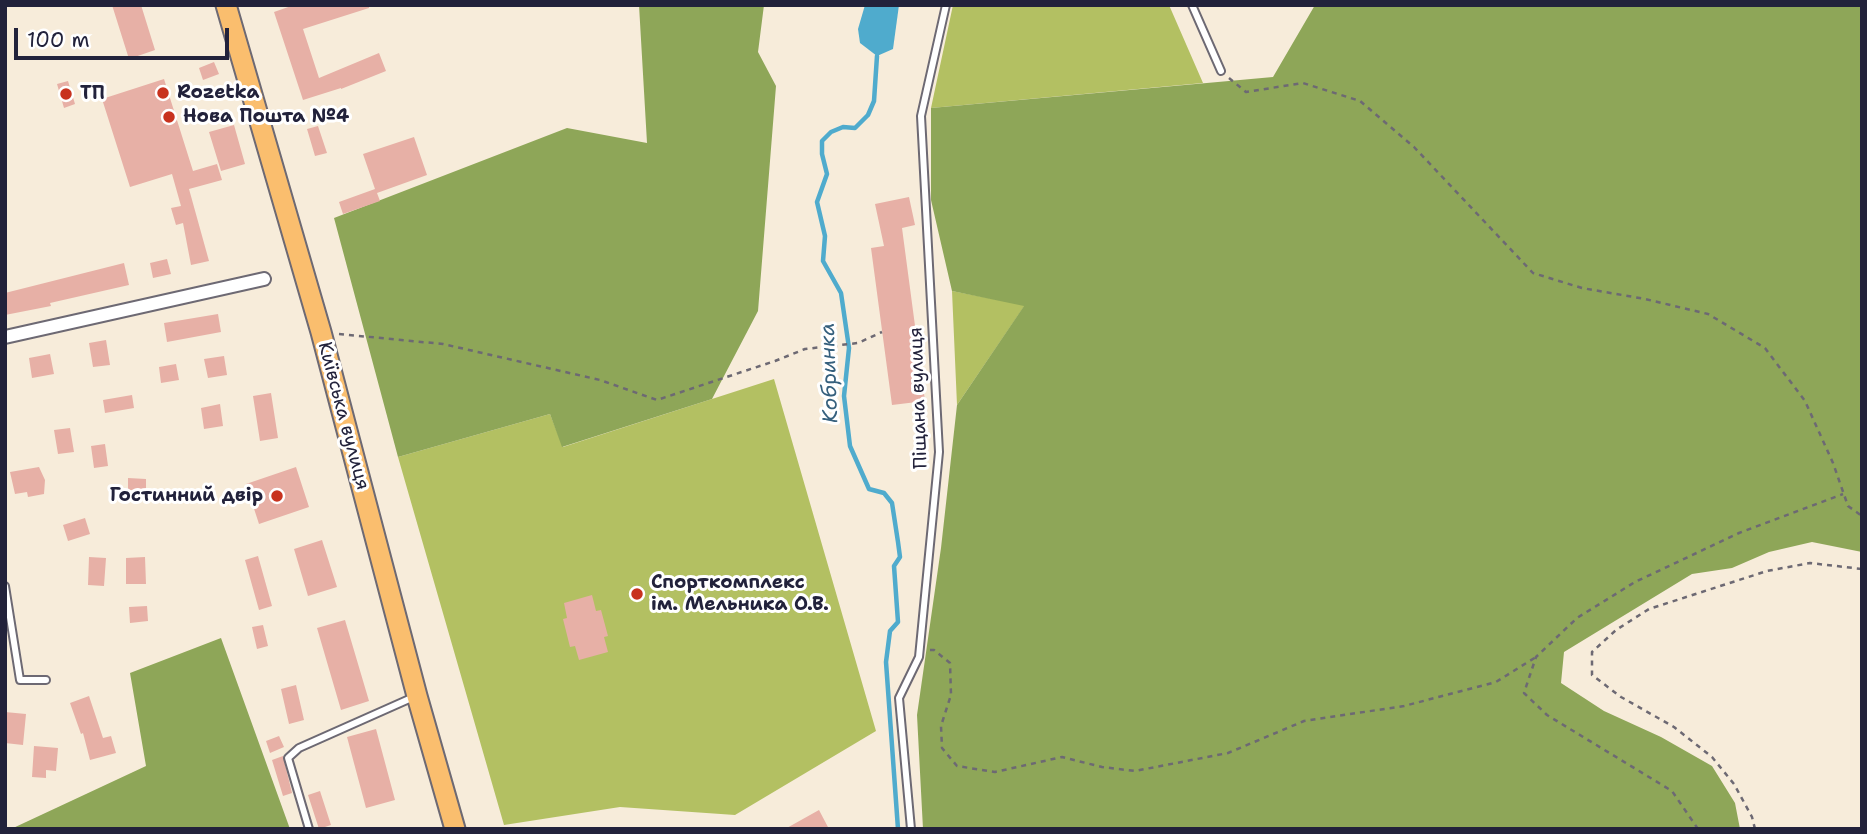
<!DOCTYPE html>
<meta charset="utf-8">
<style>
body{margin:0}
#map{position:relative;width:1867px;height:834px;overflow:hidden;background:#f7ecda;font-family:"Shantell Sans",sans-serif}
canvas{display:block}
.frame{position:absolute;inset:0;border:7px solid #22223b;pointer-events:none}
.scale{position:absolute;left:14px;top:28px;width:215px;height:32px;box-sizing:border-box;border:4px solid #22223b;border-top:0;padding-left:9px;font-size:21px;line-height:24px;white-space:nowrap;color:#22223b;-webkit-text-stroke:5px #fff;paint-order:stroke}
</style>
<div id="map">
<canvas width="1867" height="834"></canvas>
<div class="frame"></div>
<div class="scale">100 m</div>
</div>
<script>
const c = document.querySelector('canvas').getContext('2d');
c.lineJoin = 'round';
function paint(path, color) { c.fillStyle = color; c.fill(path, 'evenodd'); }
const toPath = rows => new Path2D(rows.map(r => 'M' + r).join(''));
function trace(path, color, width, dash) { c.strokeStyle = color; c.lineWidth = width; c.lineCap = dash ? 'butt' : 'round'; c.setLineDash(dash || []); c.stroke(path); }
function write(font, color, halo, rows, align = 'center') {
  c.font = font + ' "Shantell Sans",sans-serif'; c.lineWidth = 6; c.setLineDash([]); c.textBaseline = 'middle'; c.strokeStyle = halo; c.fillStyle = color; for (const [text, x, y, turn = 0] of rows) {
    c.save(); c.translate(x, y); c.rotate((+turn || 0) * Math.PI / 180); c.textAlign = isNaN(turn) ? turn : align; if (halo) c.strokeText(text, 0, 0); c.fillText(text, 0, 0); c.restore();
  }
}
paint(toPath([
 [953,5,1169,5,1203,83,931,108],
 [952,291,1025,305,957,405],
 [774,379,876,731,735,815,620,807,504,825,398,457,550,414,563,447]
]), '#b3c062');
paint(toPath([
 [639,5,764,5,758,52,776,86,758,311,712,399,562,447,550,414,398,457,334,218,567,128,647,143],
 [1315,5,1862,5,1862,552,1812,542,1769,552,1732,568,1692,574,1564,652,1561,683,1604,711,1661,737,1712,766,1735,803,1740,829,923,829,917,715,941,548,957,405,1024,306,952,291,931,200,931,108,1273,77],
 [221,638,290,829,11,829,146,766,130,673]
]), '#8ea658');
paint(toPath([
 [865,5,899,5,893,49,877,56,860,43,858,29]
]), '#4fabcd');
trace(toPath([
 [877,56,874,101,868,115,855,128,843,127,831,132,822,141,822,154,827,174,817,202,825,236,823,261,841,293,849,348,844,396,850,446,869,489,884,493,892,503,898,542,900,557,894,566,898,622,890,631,886,662,898,829]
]), '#4fabcd', 4.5);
paint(toPath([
 [112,5,141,5,155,50,129,59],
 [294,5,369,5,369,8,303,29,319,78,379,53,386,71,341,89,341,88,303,100,274,12],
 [214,62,219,74,203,80,199,68],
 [164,79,193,171,217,164,222,180,189,189,209,261,191,265,183,223,176,225,171,208,181,206,172,174,130,187,102,99],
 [68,81,75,104,64,108,57,84],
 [234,125,245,164,221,171,209,132],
 [318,126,327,153,315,156,307,129],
 [414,137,427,175,377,193,380,201,343,214,339,202,375,189,363,154],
 [909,197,915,225,902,228,925,401,892,405,871,248,884,246,875,204],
 [167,259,171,274,153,278,150,263],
 [124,263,129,285,50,303,51,306,5,315,5,293],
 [218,314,221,332,167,342,164,323],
 [106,340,110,365,93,367,89,343],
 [50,354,54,374,32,378,29,358],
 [224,356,227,375,208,378,204,359],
 [176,364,179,380,161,383,159,367],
 [271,393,278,438,260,441,253,396],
 [132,395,134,408,105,413,103,400],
 [220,404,223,426,204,429,201,408],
 [70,428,74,452,58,454,54,430],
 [105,444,108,466,94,468,91,446],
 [39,467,45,480,44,494,28,497,27,492,15,494,10,472],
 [296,467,309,507,259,524,246,484],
 [128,478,146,479,146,490,128,490],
 [85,518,90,534,68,541,63,525],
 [322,540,337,587,308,596,294,549],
 [258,556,272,606,259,610,245,560],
 [89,557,106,558,104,586,88,585],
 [145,557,146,584,126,584,126,558],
 [592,595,596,611,601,610,608,636,604,637,608,652,579,660,575,646,570,647,563,619,567,618,564,603],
 [147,606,148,621,130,623,129,607],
 [345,620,369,701,341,710,317,628],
 [263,625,268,646,257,649,252,627],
 [296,685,304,720,289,724,281,689],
 [89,696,103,738,111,736,116,753,90,760,83,733,81,734,70,703],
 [5,712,26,714,23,745,5,743],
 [376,729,395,800,366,808,347,737],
 [279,736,284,747,270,753,266,741],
 [34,746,58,748,56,771,46,770,46,778,32,777],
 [283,756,292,793,283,796,272,760],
 [320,791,331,825,319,829,308,795],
 [819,810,829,829,785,829]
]), '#e7b0a6');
const service = toPath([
 [1192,5,1221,71],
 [5,586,20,680,46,680],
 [309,829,288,758,299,748,416,696],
 [911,829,899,698,919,657,939,452,921,116,946,5]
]);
const minor = toPath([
 [5,337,264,279]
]);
const primary = toPath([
 [226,5,321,332,417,696,455,829]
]);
trace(service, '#6d6973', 10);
trace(minor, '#6d6973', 16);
trace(primary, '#6d6973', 23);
trace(toPath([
 [1229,78,1246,92,1303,83,1360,101,1414,147,1533,273,1582,288,1645,299,1708,314,1765,348,1805,401,1833,463,1848,506,1862,516],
 [339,334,443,344,600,380,657,400,775,361,805,349,858,343,882,332],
 [930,650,934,650,950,663,951,695,941,726,942,748,957,766,995,772,1062,757,1102,767,1135,771,1228,753,1304,721,1404,706,1496,682,1536,657],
 [1698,829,1672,791,1547,715,1524,693,1536,657,1577,618,1635,582,1739,533,1843,494],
 [1755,829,1752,817,1734,784,1712,757,1674,727,1621,697,1592,675,1592,652,1616,630,1649,609,1767,571,1810,563,1862,569]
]), '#6d6973', 2.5, [5, 5]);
trace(service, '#fff', 6);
trace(minor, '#fff', 12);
trace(primary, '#fabe6e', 19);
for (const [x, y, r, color] of [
 [163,93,7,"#c8321e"],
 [66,94,7,"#c8321e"],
 [169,117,7,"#c8321e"],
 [277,496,7,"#c8321e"],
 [637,594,7,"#c8321e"]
]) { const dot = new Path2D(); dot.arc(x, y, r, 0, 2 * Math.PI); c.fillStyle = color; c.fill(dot); trace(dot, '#fff', 2.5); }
write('bold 19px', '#22223b', '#fff', [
 ["Rozetka",177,93],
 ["ТП",80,94],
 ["Нова Пошта №4",183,117],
 ["Гостинний двір",263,496,"right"],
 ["Спорткомплекс",651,583],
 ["ім. Мельника О.В.",651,605]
], 'left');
write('19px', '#22223b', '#fff', [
 ["Піщана вулиця",919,398,-92],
 ["Київська вулиця",343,416,75]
]);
write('italic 21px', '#36607d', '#fff', [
 ["Кобринка",830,373,-92]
]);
</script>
